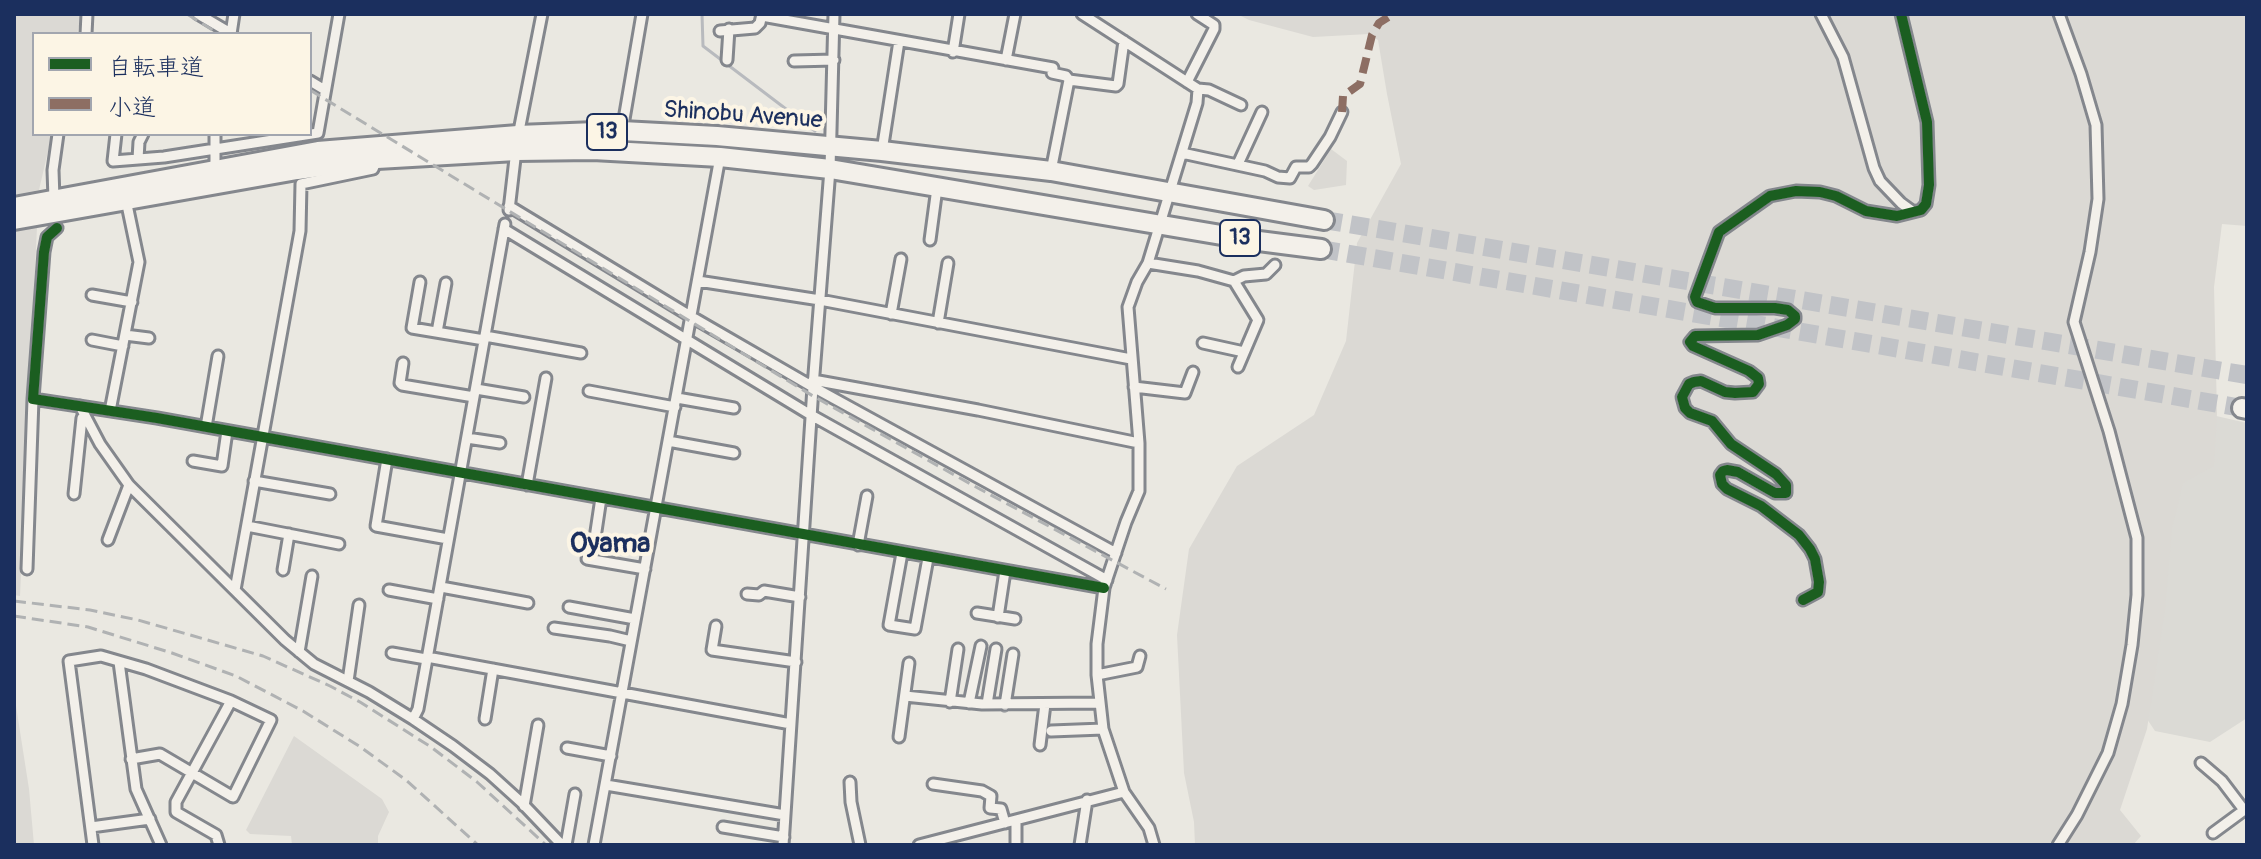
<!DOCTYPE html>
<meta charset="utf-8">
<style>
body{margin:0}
#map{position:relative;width:2261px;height:859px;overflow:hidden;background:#eae8e1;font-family:Pangolin,"Klee One",sans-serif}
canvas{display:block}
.frame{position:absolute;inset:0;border:16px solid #1b2f5e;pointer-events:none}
.legend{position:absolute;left:32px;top:32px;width:280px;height:104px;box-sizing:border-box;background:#fcf5e5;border:2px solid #a2a6af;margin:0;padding:10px 14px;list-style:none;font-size:24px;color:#1b2f5e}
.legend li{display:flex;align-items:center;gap:16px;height:40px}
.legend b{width:40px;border:2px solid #a2a6af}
</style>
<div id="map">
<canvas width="2261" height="859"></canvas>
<div class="frame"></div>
<ul class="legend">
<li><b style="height:10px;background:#1b5e20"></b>自転車道</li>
<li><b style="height:10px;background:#8d6e63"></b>小道</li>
</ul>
</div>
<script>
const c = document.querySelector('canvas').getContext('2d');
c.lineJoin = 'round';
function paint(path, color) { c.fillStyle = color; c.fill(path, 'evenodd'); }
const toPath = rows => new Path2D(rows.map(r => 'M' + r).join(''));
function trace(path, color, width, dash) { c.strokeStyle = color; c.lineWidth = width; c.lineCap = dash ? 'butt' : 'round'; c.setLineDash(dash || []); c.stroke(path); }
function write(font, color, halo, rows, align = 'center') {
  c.font = font + ' Pangolin,sans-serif'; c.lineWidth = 8; c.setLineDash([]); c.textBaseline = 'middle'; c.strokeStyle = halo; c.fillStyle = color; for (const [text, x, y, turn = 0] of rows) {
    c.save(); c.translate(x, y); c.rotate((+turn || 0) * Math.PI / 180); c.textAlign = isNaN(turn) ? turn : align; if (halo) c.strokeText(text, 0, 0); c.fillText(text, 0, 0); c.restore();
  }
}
paint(toPath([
 [2181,408,2247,423,2247,718,2210,742,2155,731,2141,710]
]), '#dbdad5');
paint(toPath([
 [14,14,82,14,77,34,34,34,34,134,52,134,39,190,14,195],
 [1237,14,2247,14,2247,226,2222,224,2214,287,2217,413,2214,466,2183,483,2172,528,2165,610,2147,729,2120,810,2141,836,2133,845,1195,845,1194,822,1184,773,1177,635,1189,549,1237,466,1314,415,1346,341,1357,243,1401,164,1387,94,1378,40,1369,34,1313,37,1249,20],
 [1331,149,1347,161,1346,185,1314,190,1308,186],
 [37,227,20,596,14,595,14,231],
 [14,693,29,789,34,845,14,845],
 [294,736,382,799,389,812,378,836,378,845,292,845,291,836,250,834,246,830]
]), '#dbd9d4');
trace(toPath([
 [702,14,703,46,815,131]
]), '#b8babe', 3);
trace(toPath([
 [1324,220,2247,375],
 [1321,249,2242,408]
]), '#c1c3c7', 18, [18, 9]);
const street = toPath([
 [198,14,232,34],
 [1082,14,1198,89,1209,90,1241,105],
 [1821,14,1843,57,1874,168,1880,181,1901,203,1912,211],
 [762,16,1053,68,1052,73,1066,76,1069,80,1116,86,1118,84,1124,41],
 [720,31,755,28,760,23,762,14],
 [86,34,87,14],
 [231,34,234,14],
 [953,52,959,14],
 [727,60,729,29],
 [1006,60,1015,14],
 [794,61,834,60],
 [310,81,325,90],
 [1187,82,1214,29,1214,25,1197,14],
 [622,131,642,14],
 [116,134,113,161,164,157,318,133,339,14],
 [215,134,215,172],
 [518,136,542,14],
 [882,151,899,41],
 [1182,153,1265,171,1278,177,1290,178,1296,167,1309,167,1312,164,1330,137,1342,112],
 [138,159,139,142,143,134],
 [1238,164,1262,112],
 [1051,171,1069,80],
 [54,199,53,170,58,134],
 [509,206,692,317,813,387,1116,553],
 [509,210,516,150],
 [57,228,47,237,44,252,33,399,157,418,1104,588],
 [504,229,811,415,1107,580],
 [930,240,937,188],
 [1148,263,1198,271,1234,281,1258,320,1238,367],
 [698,281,820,300,1131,359],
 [1234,281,1244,276,1266,274,1275,265],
 [420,282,412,328,484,340],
 [92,295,132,302],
 [891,314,901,259],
 [938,323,948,263],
 [437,332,446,283],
 [125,335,149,338],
 [485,336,581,353],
 [92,340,123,346],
 [1203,343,1244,352],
 [403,363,400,383,402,385,474,397],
 [813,380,978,410,1139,443],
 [1134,387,1185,393,1193,372],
 [476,389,524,397],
 [589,391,675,407],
 [677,398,734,408],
 [80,406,100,444,129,485,285,640,314,664,369,692,413,719,453,746,490,774,522,803,562,845],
 [110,411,139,262,126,200],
 [206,427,218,356],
 [467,438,500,443],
 [668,441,734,453],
 [387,459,376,526,448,539],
 [193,461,222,466,227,431],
 [254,481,330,494],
 [527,485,546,378],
 [74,494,82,418,85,416],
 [247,526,339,544],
 [595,538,601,498],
 [108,540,129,485],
 [858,545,867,496],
 [902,553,889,625,915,629,928,558],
 [587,559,645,569],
 [27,569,33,399],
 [283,570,289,534],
 [441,587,528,603],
 [235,590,300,231,301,184,373,169,377,159],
 [389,590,438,599],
 [747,594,759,595,764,591,800,597],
 [1803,600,1818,592,1819,582,1815,559,1810,549,1799,535,1761,506,1727,489,1722,484,1720,475,1723,471,1727,470,1738,472,1775,493,1786,493,1786,485,1776,474,1731,444,1712,421,1690,413,1685,408,1682,397,1689,384,1694,382,1701,381,1725,392,1735,393,1753,392,1759,384,1758,378,1749,371,1693,346,1690,342,1695,336,1758,335,1787,325,1795,319,1795,316,1788,310,1775,308,1715,308,1697,302,1695,297,1719,232,1770,196,1796,191,1820,192,1836,196,1866,211,1897,216,1921,210,1926,204,1929,185,1927,122,1901,14],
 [569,607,635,619],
 [977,613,1015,619],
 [998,617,1005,571],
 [716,626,712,650,796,662],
 [554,628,610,636,631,641],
 [299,652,312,576],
 [392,653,426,659],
 [427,657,791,724],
 [119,662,136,789,161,845],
 [1097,675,1137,667,1140,656],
 [348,681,359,605],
 [905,696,982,704,1100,703],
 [950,702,958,649],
 [969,703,981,646],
 [987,704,996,649],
 [1005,705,1013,654],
 [413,719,418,709,505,224],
 [485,719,493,669],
 [1051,731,1103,729],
 [899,737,909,663],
 [1040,745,1045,704],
 [567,748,611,756],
 [2201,763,2222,781,2244,810],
 [850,782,851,802,860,845],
 [933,784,982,791,991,796,990,808,1001,809,1005,823],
 [606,785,785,815],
 [524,806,538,725],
 [91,827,150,819],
 [723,827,784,837],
 [2213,833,2247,808],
 [93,845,69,661,101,656,146,669,231,701,271,720,233,797,160,754,131,759],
 [219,845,216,835,176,812,176,802,231,701],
 [566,845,575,794],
 [594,845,720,157],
 [783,845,813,387,830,169,834,14],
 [919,845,1124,792],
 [1016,845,1016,820],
 [1080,845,1087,800],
 [1154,845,1149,828,1124,792,1103,729,1097,675,1097,644,1104,588,1126,522,1139,491,1139,443,1128,307,1137,282,1148,263,1197,103,1198,89],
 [2058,845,2077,815,2108,753,2122,704,2132,645,2137,595,2137,538,2109,431,2074,322,2090,252,2098,199,2096,125,2081,74,2059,14]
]);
const highway = toPath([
 [14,207,318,151,518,135,622,131,717,136,882,151,1051,171,1324,220],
 [14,220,297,170,377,159,516,151,593,150,720,157,830,169,1251,240,1321,249],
 [2242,408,2247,409]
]);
trace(street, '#84878d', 15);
trace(highway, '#84878d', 24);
trace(street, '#f3f0ea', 9);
trace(highway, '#f3f0ea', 18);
trace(toPath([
 [187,14,219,34],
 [310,90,813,396,976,487,1166,589],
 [14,601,90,610,138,620,263,656,330,686,360,702,431,747,477,782,546,845],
 [14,616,88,627,172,653,236,676,303,711,359,746,406,780,478,845]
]), '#b0b2b3', 3, [12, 6]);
trace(toPath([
 [1342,112,1343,96,1360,84,1372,35,1379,23,1393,14]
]), '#8d6e63', 8, [16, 8]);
trace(toPath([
 [57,228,47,237,44,252,33,399,157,418,1104,588],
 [1803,600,1818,592,1819,582,1815,559,1810,549,1799,535,1761,506,1727,489,1722,484,1720,475,1723,471,1727,470,1738,472,1775,493,1786,493,1786,485,1776,474,1731,444,1712,421,1690,413,1685,408,1682,397,1689,384,1694,382,1701,381,1725,392,1735,393,1753,392,1759,384,1758,378,1749,371,1693,346,1690,342,1695,336,1758,335,1787,325,1795,319,1795,316,1788,310,1775,308,1715,308,1697,302,1695,297,1719,232,1770,196,1796,191,1820,192,1836,196,1866,211,1897,216,1921,210,1926,204,1929,185,1927,122,1901,14]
]), '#1b5e20', 10);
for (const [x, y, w] of [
 [607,132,40],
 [1240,238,40]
]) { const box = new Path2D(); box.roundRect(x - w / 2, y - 18, w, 36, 6); c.fillStyle = '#fcf5e5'; c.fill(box); trace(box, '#1b2f5e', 2); }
write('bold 22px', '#1b2f5e', null, [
 ["13",607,132],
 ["13",1240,238]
]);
write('24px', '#1b2f5e', '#fcf5e5', [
 ["Shinobu Avenue",743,116,4]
]);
write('bold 28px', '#1b2f5e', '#fcf5e5', [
 ["Oyama",610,545]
]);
</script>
